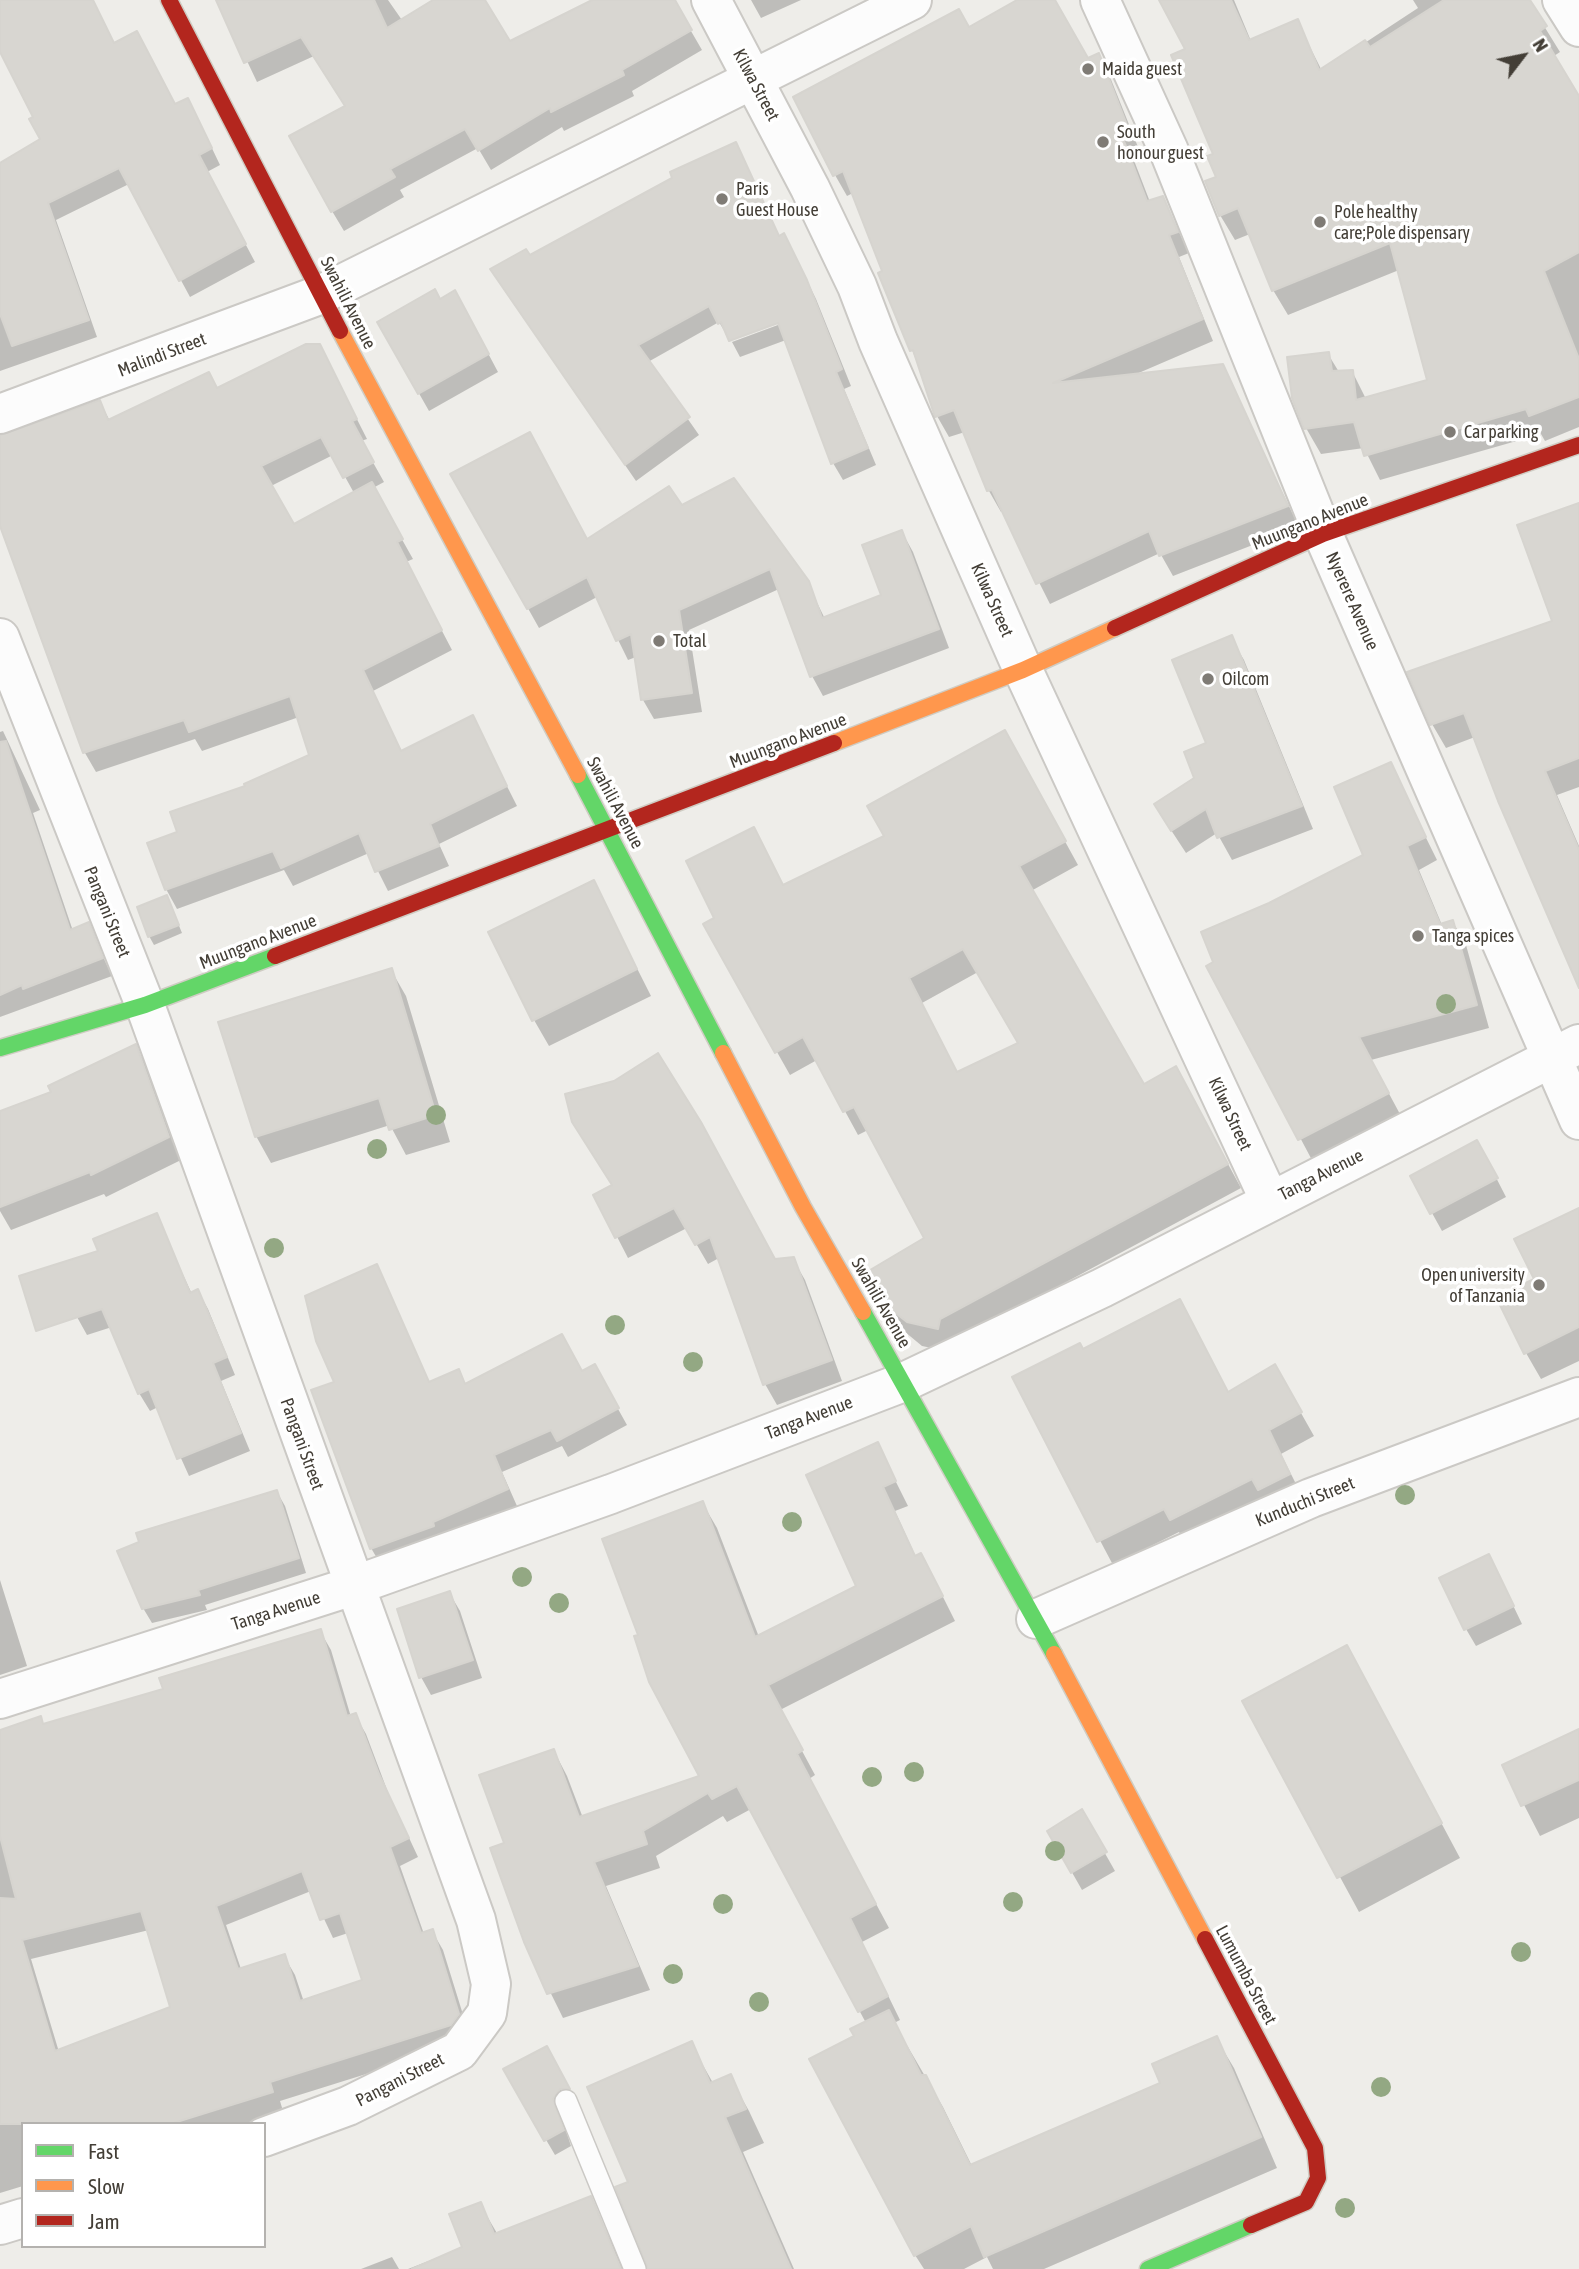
<!DOCTYPE html>
<style>
body{margin:0}
#map{position:relative;width:1579px;height:2269px;overflow:hidden;background:#eeede9;font-family:"Asap Condensed",sans-serif}
canvas{display:block}
.legend{position:absolute;left:21px;top:2122px;width:245px;height:126px;box-sizing:border-box;background:#fff;border:2px solid #b4b2af;margin:0;padding:9px 12px;list-style:none;font-size:21px;color:#433e36}
.legend li{display:flex;align-items:center;gap:14px;height:35px}
.legend b{width:35px;border:2px solid #b4b2af}
.north{position:absolute;left:1488px;top:21px;width:70px;height:70px;-webkit-text-stroke:5px #fff;paint-order:stroke;rotate:58deg;font-size:19px;font-weight:700;line-height:28px;text-align:center;color:#433e36}
.north::after{content:'';display:block;margin:auto;width:24px;height:32px;background:#433e36;clip-path:polygon(50% 0,100% 100%,50% 72%,0 100%)}
</style>
<div id="map">
<canvas width="1579" height="2269"></canvas>
<ul class="legend">
<li><b style="height:9px;background:#63d668"></b>Fast</li>
<li><b style="height:9px;background:#ff974d"></b>Slow</li>
<li><b style="height:9px;background:#b3261e"></b>Jam</li>
</ul>
<div class="north">N</div>
</div>
<script>
const c = document.querySelector('canvas').getContext('2d');
c.lineJoin = 'round';
function paint(path, color) { c.fillStyle = color; c.fill(path, 'evenodd'); }
const toPath = rows => new Path2D(rows.map(r => 'M' + r).join(''));
function trace(path, color, width, dash) { c.strokeStyle = color; c.lineWidth = width; c.lineCap = dash ? 'butt' : 'round'; c.setLineDash(dash || []); c.stroke(path); }
function write(font, color, halo, rows, align = 'center') {
  c.font = font + ' "Asap Condensed",sans-serif'; c.lineWidth = 7; c.setLineDash([]); c.textBaseline = 'middle'; c.strokeStyle = halo; c.fillStyle = color; for (const [text, x, y, turn = 0] of rows) {
    c.save(); c.translate(x, y); c.rotate((+turn || 0) * Math.PI / 180); c.textAlign = isNaN(turn) ? turn : align; if (halo) c.strokeText(text, 0, 0); c.fillText(text, 0, 0); c.restore();
  }
}
paint(toPath([
 [0,0,93,0,114,44,175,106,197,117,220,165,207,172,255,262,190,297,129,184,56,220,97,337,0,371,0,165,42,140,35,118,0,48],
 [218,0,388,0,418,43,440,0,483,0,509,44,596,0,673,0,702,50,632,91,634,96,564,131,562,127,491,170,478,148,400,190,404,197,344,231,332,211,346,107,314,56,257,82],
 [751,0,801,0,761,18],
 [1020,0,1053,0,1087,60,1098,56,1110,77,1138,147,1130,150,1150,202,1163,198,1189,253,1179,257,1213,341,1134,375,1222,366,1299,527,1173,576,1160,553,1050,604,1003,511,1001,512,989,491,965,432,949,437,937,416,853,193,847,196,835,175,969,29],
 [1161,0,1234,0,1251,41,1297,21,1322,71,1418,8,1413,0,1528,0,1560,52,1554,56,1579,100,1579,427,1545,441,1541,434,1380,480,1364,448,1321,454,1306,428,1328,354,1339,372,1352,371,1366,399,1430,381,1399,270,1288,315,1273,290,1250,234,1235,240,1220,215,1215,155,1187,50],
 [781,244,793,252,816,299,851,386,844,389,876,465,843,480,833,463,786,340,740,357,732,342,786,322,785,318,729,339,719,322,648,362,699,435,636,481,502,287,529,257],
 [465,310,498,372,429,411,379,323],
 [330,366,367,439,361,441,384,482,373,488,413,559,406,562,452,650,373,691,402,752,472,717,517,806,439,844,449,866,388,891,369,853,293,886,284,870,177,909,166,889,180,833,247,787,311,756,299,717,202,751,195,739,96,772,85,753,0,514,0,436,100,402,110,421,217,390],
 [333,455,354,493,293,526,271,486],
 [453,475,587,541,681,508,807,582,825,619,884,596,902,532,913,552,949,648,823,696,812,676,779,589,689,630,702,712,654,719,643,700,636,657,628,660,597,597,539,628],
 [1579,505,1579,787,1557,795,1579,846,1579,980,1475,737,1446,748,1432,724,1554,622],
 [1231,638,1244,660,1313,829,1232,860,1217,833,1186,853,1169,827,1196,779,1209,744],
 [3,731,40,810,33,813,73,931,88,924,112,976,0,1017,0,732],
 [1018,756,1078,865,1031,891,1143,1086,1189,1092,1241,1188,953,1343,951,1352,922,1346,899,1327,868,1273,926,1239,868,1130,858,1135,817,1060,790,1075,777,1052,784,887,887,837],
 [978,972,1020,1044,958,1074,922,1003],
 [1390,765,1437,860,1419,870,1442,925,1453,922,1466,945,1489,1028,1371,1060,1401,1116,1313,1162,1209,966,1270,905,1366,856],
 [594,883,651,996,549,1046,534,1020],
 [171,906,182,933,154,945,149,936],
 [391,970,406,996,450,1142,406,1155,390,1125,271,1163,256,1136],
 [135,1046,148,1069,181,1160,106,1197,104,1194,11,1230,0,1211,0,1113,53,1092],
 [586,1143,775,1260,793,1259,805,1280,842,1381,777,1405,765,1384,719,1258,708,1264,687,1228,628,1258,596,1196,613,1186],
 [1487,1160,1506,1197,1442,1231,1412,1177],
 [156,1216,192,1294,198,1291,208,1309,235,1375,221,1381,250,1451,189,1476,158,1407,150,1411,139,1393,112,1327,87,1335,77,1317,101,1252],
 [1579,1227,1579,1361,1541,1379,1526,1353],
 [377,1267,430,1384,458,1372,467,1386,582,1373,594,1366,627,1425,568,1457,562,1446,502,1472,517,1506,381,1565,371,1548,337,1384],
 [1014,1378,1228,1393,1288,1390,1314,1436,1281,1454,1303,1498,1185,1543,1179,1532,1113,1565],
 [877,1444,908,1506,895,1511,916,1557,934,1579,955,1621,780,1710,815,1775,809,1779,889,1928,862,1942,900,2020,894,2023,943,2107,972,2166,1162,2084,1216,2038,1234,2068,1277,2168,1044,2269,993,2269,987,2257,964,2269,924,2269,915,2255,856,2037,866,2023,751,1809,727,1822,723,1816,656,1856,660,1868,606,1886,650,1990,563,2018,525,1941,506,1844,554,1751,567,1776,583,1818,702,1777,640,1636,703,1504,717,1528,759,1637,859,1586],
 [277,1492,285,1506,306,1573,205,1605,207,1610,152,1623,143,1608],
 [1498,1574,1522,1624,1476,1646,1466,1629],
 [0,1580,27,1666,0,1675],
 [450,1594,460,1611,482,1678,431,1695,421,1677,399,1610],
 [320,1631,331,1650,351,1717,355,1715,366,1734,389,1795,418,1857,400,1866,424,1934,432,1931,443,1950,469,2034,462,2044,280,2101,283,2111,246,2124,23,2124,23,2186,0,2193,0,1732,40,1718,44,1725,165,1690],
 [311,1891,333,1938,348,1933,364,1982,304,2002,295,1975,284,1956,241,1969,226,1925],
 [149,1930,172,2008,59,2052,31,1959],
 [1366,1682,1460,1858,1359,1912,1245,1702],
 [1579,1731,1579,1818,1540,1836,1504,1766],
 [1081,1811,1115,1871,1082,1890,1049,1832],
 [691,2044,713,2083,730,2077,749,2111,764,2143,743,2152,794,2269,649,2269],
 [555,2064,577,2104,561,2115,571,2146,555,2155,505,2070],
 [590,2199,625,2269,408,2269,464,2247,480,2204,498,2235],
 [392,2257,399,2269,361,2269]
]), '#0003');
const building = toPath([
 [0,0,93,0,114,43,137,31,175,104,188,98,212,148,199,155,246,244,179,281,119,168,48,203,89,320,12,346,0,314,0,163,40,139,29,119,33,117,0,52,0,0],
 [216,0,374,0,387,28,433,0,485,0,510,41,592,0,675,0,692,30,622,70,624,75,551,112,550,108,478,151,465,129,390,169,395,177,331,212,289,136,345,106,301,37,244,63,216,0],
 [1017,0,1055,0,1088,58,1099,53,1127,125,1119,128,1147,201,1163,196,1178,232,1169,235,1203,319,1053,383,1223,364,1288,506,1159,556,1149,531,1036,584,992,490,987,491,954,410,935,417,913,350,910,351,878,273,882,271,843,171,833,176,793,97,959,9,969,27,1017,0],
 [1159,0,1231,0,1249,40,1298,19,1319,70,1365,40,1370,47,1444,0,1530,0,1547,26,1540,31,1579,96,1579,252,1544,271,1579,359,1579,397,1529,416,1526,409,1364,456,1354,422,1304,429,1292,398,1287,357,1329,352,1332,371,1353,370,1356,400,1427,380,1390,243,1272,291,1238,208,1219,216,1205,181,1216,177,1207,156,1213,154,1171,55,1185,49,1159,0],
 [736,142,779,236,784,233,807,280,842,369,836,372,868,448,831,464,778,323,729,341,721,322,718,324,709,306,638,345,690,417,625,465,490,269,526,249,530,255,672,178,670,172,736,142],
 [435,289,440,299,455,290,489,354,418,394,377,322,435,289],
 [306,344,320,344,357,419,352,421,374,462,343,478,321,437,261,466,294,524,372,482,403,539,397,542,442,630,363,670,401,751,473,715,507,786,430,824,439,846,375,872,359,833,281,868,273,851,165,890,147,843,177,832,170,812,245,786,244,784,309,755,290,696,189,732,184,720,83,753,0,526,0,435,100,400,108,420,209,372,217,388,306,344],
 [530,432,587,539,669,486,682,505,734,478,809,581,822,618,881,595,862,545,902,530,939,629,810,677,770,569,679,610,692,693,641,700,631,634,616,641,587,577,527,609,450,474,530,432],
 [1579,503,1579,758,1545,771,1579,850,1579,988,1498,801,1464,713,1430,725,1407,672,1552,621,1517,525,1579,503],
 [1232,635,1302,806,1217,838,1206,809,1171,831,1154,804,1194,778,1184,752,1206,743,1172,660,1232,635],
 [1005,730,1066,841,1019,866,1144,1084,1176,1066,1228,1164,940,1319,938,1329,907,1322,883,1303,865,1273,924,1238,854,1107,843,1112,803,1037,775,1053,703,924,714,918,686,861,754,827,783,885,884,836,867,806,1005,730],
 [963,949,1018,1043,957,1072,909,978,963,949],
 [6,741,70,930,89,922,103,958,23,989,22,985,0,995,0,742,6,741],
 [1391,762,1426,837,1407,846,1440,924,1453,920,1477,1005,1359,1037,1389,1093,1298,1140,1206,966,1213,962,1201,932,1269,903,1363,855,1334,787,1391,762],
 [594,880,637,969,532,1021,488,932,594,880],
 [167,895,179,925,148,937,137,907,167,895],
 [392,968,436,1115,389,1130,379,1098,255,1137,218,1022,392,968],
 [136,1044,169,1137,91,1175,90,1172,0,1207,0,1111,51,1092,48,1086,136,1044],
 [658,1053,701,1122,775,1259,794,1257,832,1360,763,1385,710,1237,695,1245,674,1208,615,1238,593,1195,612,1185,572,1122,565,1094,614,1081,658,1053],
 [1477,1140,1498,1178,1430,1214,1410,1176,1477,1140],
 [1579,1208,1579,1327,1524,1354,1496,1297,1534,1279,1514,1239,1579,1208],
 [157,1213,190,1293,198,1289,227,1357,213,1363,241,1433,177,1459,149,1389,138,1394,102,1309,36,1331,19,1276,98,1251,93,1239,157,1213],
 [377,1264,429,1382,459,1369,465,1384,562,1334,582,1371,595,1364,619,1408,557,1441,551,1430,494,1455,508,1489,433,1522,434,1526,370,1549,311,1390,334,1382,316,1341,305,1296,377,1264],
 [1180,1299,1228,1392,1275,1364,1302,1412,1269,1430,1290,1474,1258,1490,1252,1479,1170,1520,1164,1509,1097,1542,1012,1377,1080,1343,1083,1349,1180,1299],
 [878,1442,896,1481,883,1487,915,1556,921,1553,943,1596,768,1685,803,1750,797,1754,876,1904,850,1918,888,1996,858,2012,737,1786,712,1799,708,1793,643,1831,647,1844,594,1862,638,1966,547,1994,524,1942,490,1848,504,1843,479,1775,554,1749,579,1817,699,1776,649,1682,634,1636,638,1635,602,1539,703,1501,755,1637,856,1586,806,1475,878,1442],
 [277,1490,299,1558,198,1590,200,1595,142,1609,117,1551,139,1542,136,1533,277,1490],
 [1489,1554,1514,1606,1464,1630,1439,1578,1489,1554],
 [450,1591,473,1660,419,1678,397,1609,450,1591],
 [321,1629,347,1716,356,1713,379,1774,409,1838,390,1847,421,1933,433,1929,459,2014,451,2025,270,2082,273,2092,170,2124,0,2124,0,1898,16,1899,0,1836,0,1730,41,1716,43,1724,163,1689,159,1678,321,1629],
 [302,1871,320,1920,340,1913,362,1980,300,2001,285,1954,238,1969,216,1906,302,1871],
 [141,1911,170,2007,55,2051,22,1940,141,1911],
 [1347,1645,1442,1823,1337,1878,1242,1701,1347,1645],
 [1579,1729,1579,1780,1521,1806,1502,1765,1579,1729],
 [1082,1809,1107,1852,1071,1873,1047,1831,1082,1809],
 [889,2010,921,2075,926,2075,970,2165,1160,2083,1152,2064,1217,2036,1261,2137,984,2257,971,2226,914,2256,809,2059,854,2036,850,2029,889,2010],
 [692,2041,710,2083,731,2074,746,2109,725,2117,791,2269,648,2269,615,2187,628,2182,587,2087,692,2041],
 [547,2046,570,2089,560,2089,553,2099,564,2130,544,2141,503,2069,547,2046],
 [591,2196,621,2269,412,2269,462,2247,449,2214,481,2202,494,2234,591,2196]
]);
paint(building, '#d8d6d1');
trace(building, '#d6d4cf', 2);
const lane = toPath([
 [566,2101,635,2269]
]);
const street = toPath([
 [711,0,810,188,857,286,878,341,1023,670,1270,1201],
 [1100,0,1169,151,1323,534,1579,1120],
 [1562,0,1579,27],
 [0,414,322,294,912,0],
 [0,638,145,1005,476,1920,491,1984,487,2013,459,2051,348,2106,264,2137],
 [1036,1619,1311,1498,1579,1397],
 [0,1699,353,1586,611,1494,904,1382,1102,1288,1579,1044],
 [0,2225,23,2218]
]);
const fast = toPath([
 [578,775,723,1053],
 [0,1048,145,1005,275,956],
 [863,1312,1054,1654],
 [1148,2269,1251,2225]
]);
const slow = toPath([
 [340,331,578,775],
 [834,743,1023,670,1115,628],
 [723,1053,803,1207,863,1312],
 [1054,1654,1205,1939]
]);
const jam = toPath([
 [169,0,340,331],
 [1115,628,1323,534,1579,445],
 [275,956,834,743],
 [1205,1939,1315,2148,1318,2178,1306,2202,1251,2225]
]);
trace(lane, '#cbc9c5', 24);
trace(street, '#cbc9c5', 42);
trace(fast, '#cfccc3', 19);
trace(slow, '#cfccc3', 19);
trace(jam, '#cfccc3', 19);
trace(lane, '#fcfcfc', 21);
trace(street, '#fcfcfc', 38);
trace(fast, '#63d668', 16);
trace(slow, '#ff974d', 16);
trace(jam, '#b3261e', 16);
c.fillStyle = '#93a883';
for (const [x, y] of [
 [1446,1004],
 [436,1115],
 [377,1149],
 [274,1248],
 [615,1325],
 [693,1362],
 [1405,1495],
 [792,1522],
 [522,1577],
 [559,1603],
 [914,1772],
 [872,1777],
 [1055,1851],
 [1013,1902],
 [723,1904],
 [1521,1952],
 [673,1974],
 [759,2002],
 [1381,2087],
 [1345,2208]
]) { c.beginPath(); c.arc(x, y, 10, 0, 2 * Math.PI); c.fill(); }
for (const [x, y, r, color] of [
 [1088,69,7,"#7f7b75"],
 [1103,142,7,"#7f7b75"],
 [722,199,7,"#7f7b75"],
 [1320,222,7,"#7f7b75"],
 [1450,432,7,"#7f7b75"],
 [659,641,7,"#7f7b75"],
 [1208,679,7,"#7f7b75"],
 [1418,936,7,"#7f7b75"],
 [1539,1285,7,"#7f7b75"]
]) { const dot = new Path2D(); dot.arc(x, y, r, 0, 2 * Math.PI); c.fillStyle = color; c.fill(dot); trace(dot, '#fff', 2.5); }
write('18px', '#433e36', '#fff', [
 ["Maida guest",1102,69],
 ["South",1117,132],
 ["honour guest",1117,153],
 ["Paris",736,189],
 ["Guest House",736,210],
 ["Pole healthy",1334,212],
 ["care;Pole dispensary",1334,233],
 ["Car parking",1464,432],
 ["Total",673,641],
 ["Oilcom",1222,679],
 ["Tanga spices",1432,936],
 ["Open university",1525,1275,"right"],
 ["of Tanzania",1525,1296,"right"]
], 'left');
write('18px', '#433e36', '#fff', [
 ["Kilwa Street",756,85,62],
 ["Swahili Avenue",348,303,63],
 ["Malindi Street",162,355,-21],
 ["Muungano Avenue",1310,522,-22],
 ["Kilwa Street",992,600,66],
 ["Nyerere Avenue",1352,601,66],
 ["Muungano Avenue",788,741,-21],
 ["Swahili Avenue",615,803,62],
 ["Pangani Street",107,912,68],
 ["Muungano Avenue",258,942,-21],
 ["Kilwa Street",1230,1114,65],
 ["Tanga Avenue",1321,1175,-27],
 ["Swahili Avenue",881,1303,60],
 ["Tanga Avenue",809,1418,-21],
 ["Pangani Street",302,1444,70],
 ["Kunduchi Street",1305,1502,-22],
 ["Tanga Avenue",276,1611,-18],
 ["Lumumba Street",1246,1975,62],
 ["Pangani Street",400,2080,-27]
]);
</script>
